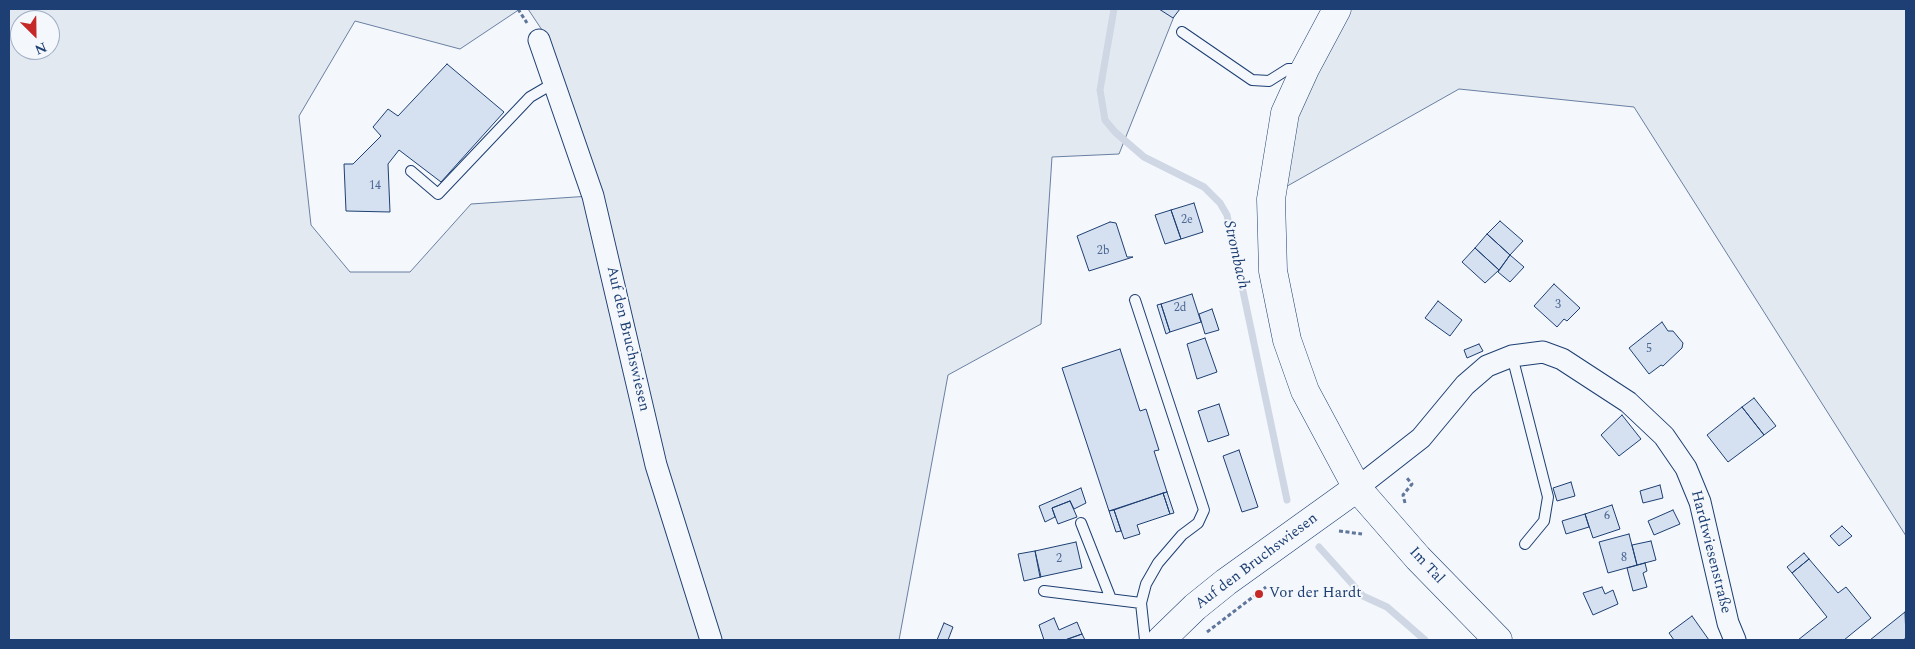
<!DOCTYPE html>
<meta charset="utf-8">
<style>
body{margin:0}
#map{position:relative;width:1915px;height:649px;overflow:hidden;background:#f4f7fb;font-family:Spectral,serif}
canvas{display:block}
.frame{position:absolute;inset:0;border:10px solid #1d3f73;pointer-events:none}
.north{position:absolute;left:10px;top:10px;width:50px;height:50px;box-sizing:border-box;background:#f4f7fb;border:1px solid #9eadc5;border-radius:50%;rotate:157deg;font-size:14px;font-weight:700;line-height:20px;text-align:center;color:#1d3f73}
.north::after{content:'';display:block;margin:auto;width:18px;height:22px;background:#c62828;clip-path:polygon(50% 0,100% 100%,50% 72%,0 100%)}
</style>
<div id="map">
<canvas width="1915" height="649"></canvas>
<div class="frame"></div>
<div class="north">N</div>
</div>
<script>
const c = document.querySelector('canvas').getContext('2d');
c.lineJoin = 'round';
function paint(path, color) { c.fillStyle = color; c.fill(path, 'evenodd'); }
const toPath = rows => new Path2D(rows.map(r => 'M' + r).join(''));
function trace(path, color, width, dash) { c.strokeStyle = color; c.lineWidth = width; c.lineCap = dash ? 'butt' : 'round'; c.setLineDash(dash || []); c.stroke(path); }
function write(font, color, halo, rows, align = 'center') {
  c.font = font + ' Spectral,serif'; c.lineWidth = 4; c.setLineDash([]); c.textBaseline = 'middle'; c.strokeStyle = halo; c.fillStyle = color; for (const [text, x, y, turn = 0] of rows) {
    c.save(); c.translate(x, y); c.rotate((+turn || 0) * Math.PI / 180); c.textAlign = isNaN(turn) ? turn : align; if (halo) c.strokeText(text, 0, 0); c.fillText(text, 0, 0); c.restore();
  }
}
const green = toPath([
 [9,9,520,9,460,49,355,21,299,116,311,225,350,272,410,272,471,204,590,196,705,640,9,640,9,9],
 [20,20,50,20,50,50,20,50,20,20],
 [528,9,1177,9,1119,154,1052,157,1041,324,948,375,899,640,720,640,704,600,544,33,528,9],
 [1344,9,1906,9,1906,536,1634,107,1459,89,1282,189,1293,112,1344,9]
]);
paint(green, '#e3e9f0');
trace(green, '#687fa3', 1);
trace(toPath([
 [1114,9,1100,90,1105,120,1115,132,1144,157,1204,187,1220,203,1227,215,1287,500],
 [1319,547,1363,596,1387,607,1425,640]
]), '#cfd7e4', 7);
const building = toPath([
 [1159,9,1180,9,1173,18,1159,9],
 [447,64,504,112,441,182,399,150,388,164,390,212,346,211,344,164,353,164,381,136,373,127,388,109,398,116,447,64],
 [1194,203,1203,232,1181,239,1171,210,1194,203],
 [1171,210,1181,239,1165,244,1155,215,1171,210],
 [1500,221,1523,241,1510,255,1487,234,1500,221],
 [1110,222,1116,223,1127,257,1133,257,1089,271,1077,236,1110,222],
 [1487,234,1510,255,1499,270,1475,248,1487,234],
 [1475,248,1499,270,1485,283,1462,262,1475,248],
 [1510,255,1524,267,1510,282,1498,272,1510,255],
 [1554,284,1580,308,1567,321,1564,319,1557,327,1534,306,1554,284],
 [1192,294,1201,322,1170,332,1161,304,1192,294],
 [1438,301,1462,320,1450,336,1425,318,1438,301],
 [1161,304,1170,332,1166,334,1157,305,1161,304],
 [1212,309,1219,330,1205,334,1199,314,1212,309],
 [1662,322,1668,331,1673,331,1683,343,1682,348,1663,366,1661,365,1649,374,1629,348,1662,322],
 [1205,338,1217,372,1197,379,1187,344,1205,338],
 [1479,344,1483,351,1467,358,1464,350,1479,344],
 [1120,349,1140,411,1146,409,1159,450,1154,451,1167,492,1109,511,1062,368,1120,349],
 [1754,398,1776,426,1764,435,1742,407,1754,398],
 [1219,404,1229,435,1208,442,1198,411,1219,404],
 [1742,407,1764,435,1728,462,1707,435,1742,407],
 [1622,415,1641,439,1619,456,1601,435,1622,415],
 [1239,450,1258,507,1242,512,1223,456,1239,450],
 [1571,482,1575,496,1557,501,1553,488,1571,482],
 [1660,485,1663,498,1643,503,1640,491,1660,485],
 [1081,488,1086,503,1074,509,1070,501,1052,508,1055,517,1045,522,1039,506,1081,488],
 [1167,492,1174,513,1170,514,1163,493,1167,492],
 [1163,493,1170,514,1137,525,1140,534,1124,539,1114,510,1163,493],
 [1070,501,1077,517,1058,524,1052,508,1070,501],
 [1612,505,1620,529,1593,538,1585,514,1612,505],
 [1114,510,1121,531,1116,532,1109,511,1114,510],
 [1673,510,1680,524,1654,535,1648,521,1673,510],
 [1585,514,1589,527,1566,534,1562,521,1585,514],
 [1842,526,1852,536,1839,546,1830,536,1842,526],
 [1629,534,1637,565,1608,573,1599,542,1629,534],
 [1651,541,1656,560,1637,565,1632,545,1651,541],
 [1076,542,1082,568,1040,577,1035,551,1076,542],
 [1035,551,1041,577,1024,581,1018,554,1035,551],
 [1804,553,1809,559,1792,573,1787,567,1804,553],
 [1809,559,1838,593,1846,587,1871,618,1844,640,1798,640,1827,617,1792,573,1809,559],
 [1645,563,1647,571,1643,573,1647,587,1633,591,1627,568,1645,563],
 [1602,587,1605,594,1613,590,1618,604,1593,615,1583,593,1602,587],
 [1905,612,1906,638,1903,640,1870,640,1905,612],
 [1692,616,1709,640,1674,640,1669,633,1692,616],
 [1054,618,1059,630,1077,622,1082,634,1065,640,1044,640,1039,625,1054,618],
 [944,623,953,627,948,640,937,640,944,623],
 [1082,634,1085,640,1065,640,1082,634]
]);
paint(building, '#d5e0f0');
trace(building, '#1d3f73', 1);
const lane = toPath([
 [1182,32,1252,80,1269,81,1288,69,1301,69],
 [411,171,438,194,530,97,554,83],
 [1135,300,1204,510,1198,523,1182,535,1158,563,1146,584,1141,603,1145,640],
 [1512,356,1548,497,1544,521,1525,544],
 [1081,523,1111,599],
 [1044,591,1141,603]
]);
const street = toPath([
 [539,40,593,196,656,465,711,640],
 [1357,488,1421,438,1465,385,1487,366,1512,356,1543,352,1562,359,1628,402,1664,436,1686,468,1700,502,1728,623,1735,640]
]);
const secondary = toPath([
 [1337,9,1305,69,1285,113,1271,199,1273,271,1287,340,1305,391,1357,488,1418,558,1498,640],
 [1161,640,1195,607,1226,582,1357,488]
]);
trace(lane, '#1d3f73', 12);
trace(street, '#1d3f73', 23);
trace(secondary, '#1d3f73', 29);
trace(toPath([
 [518,9,527,23],
 [1405,503,1403,495,1412,484,1406,477],
 [1339,531,1362,534],
 [1207,632,1266,587]
]), '#5e769c', 3, [4, 2.5]);
trace(lane, '#f4f7fb', 10);
trace(street, '#f4f7fb', 21);
trace(secondary, '#f4f7fb', 28);
for (const [x, y, r, color] of [
 [1259,594,5,"#c62828"]
]) { const dot = new Path2D(); dot.arc(x, y, r, 0, 2 * Math.PI); c.fillStyle = color; c.fill(dot); trace(dot, '#f4f7fb', 2); }
write('12px', '#4b6792', null, [
 ["14",375,187],
 ["2e",1187,221],
 ["2b",1103,252],
 ["3",1558,306],
 ["2d",1180,309],
 ["5",1649,350],
 ["6",1607,517],
 ["8",1624,559],
 ["2",1059,560]
]);
write('15px', '#1d3f73', '#f4f7fb', [
 ["Auf den Bruchswiesen",627,339,77],
 ["Hardtwiesenstraße",1710,552,76],
 ["Auf den Bruchswiesen",1257,562,-37],
 ["Im Tal",1426,566,47]
]);
write('15px', '#1d3f73', '#f4f7fb', [
 ["Vor der Hardt",1269,594]
], 'left');
write('italic 16px', '#1d3f73', '#f4f7fb', [
 ["Strombach",1235,255,77]
]);
</script>
